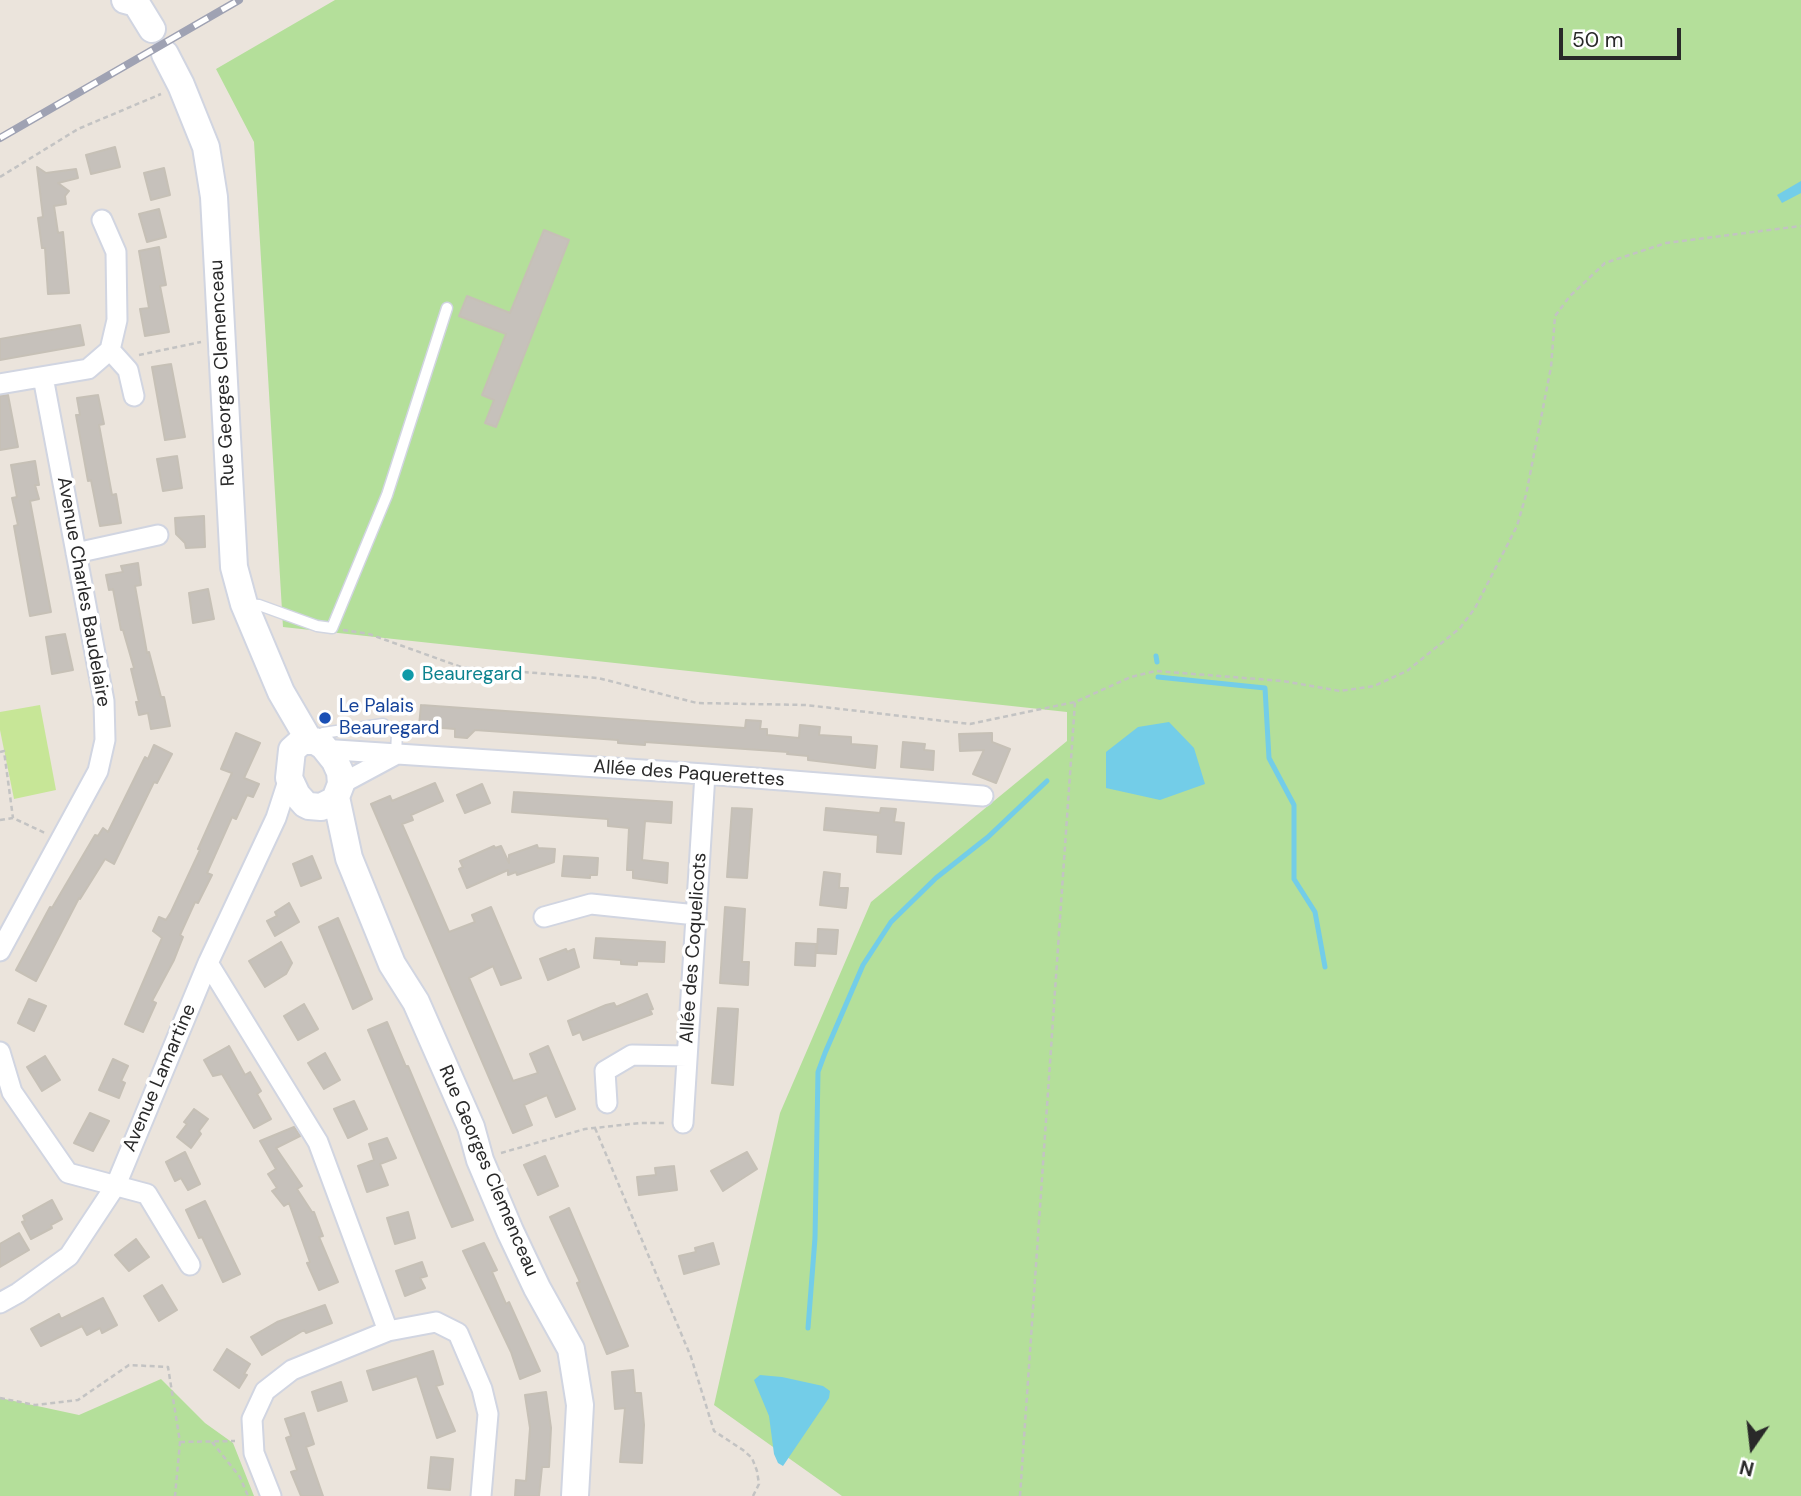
<!DOCTYPE html>
<meta charset="utf-8">
<style>
body{margin:0}
#map{position:relative;width:1801px;height:1496px;overflow:hidden;background:#ebe4dc;font-family:"DM Sans",sans-serif}
canvas{display:block}
.north{position:absolute;left:1717px;top:1412px;width:70px;height:70px;-webkit-text-stroke:5px #fff;paint-order:stroke;rotate:194deg;font-size:19px;font-weight:700;line-height:28px;text-align:center;color:#292929}
.north::after{content:'';display:block;margin:auto;width:24px;height:32px;background:#292929;clip-path:polygon(50% 0,100% 100%,50% 72%,0 100%)}
.scale{position:absolute;left:1559px;top:28px;width:122px;height:32px;box-sizing:border-box;border:4px solid #292929;border-top:0;padding-left:9px;font-size:21px;line-height:24px;white-space:nowrap;color:#292929;-webkit-text-stroke:5px #fff;paint-order:stroke}
</style>
<div id="map">
<canvas width="1801" height="1496"></canvas>
<div class="north">N</div>
<div class="scale">50 m</div>
</div>
<script>
const c = document.querySelector('canvas').getContext('2d');
c.lineJoin = 'round';
function paint(path, color) { c.fillStyle = color; c.fill(path, 'evenodd'); }
const toPath = rows => new Path2D(rows.map(r => 'M' + r).join(''));
function trace(path, color, width, dash) { c.strokeStyle = color; c.lineWidth = width; c.lineCap = dash ? 'butt' : 'round'; c.setLineDash(dash || []); c.stroke(path); }
function write(font, color, halo, rows, align = 'center') {
  c.font = font + ' "DM Sans",sans-serif'; c.lineWidth = 7; c.setLineDash([]); c.textBaseline = 'middle'; c.strokeStyle = halo; c.fillStyle = color; for (const [text, x, y, turn = 0] of rows) {
    c.save(); c.translate(x, y); c.rotate((+turn || 0) * Math.PI / 180); c.textAlign = isNaN(turn) ? turn : align; if (halo) c.strokeText(text, 0, 0); c.fillText(text, 0, 0); c.restore();
  }
}
paint(toPath([
 [335,0,1801,0,1801,1496,842,1496,714,1405,780,1113,871,902,1067,741,1067,712,283,627,254,142,216,69],
 [161,1379,205,1423,233,1443,254,1496,0,1496,0,1398,79,1415]
]), '#b4df9a');
paint(toPath([
 [40,705,56,790,14,799,0,730,0,712]
]), '#c7e697');
paint(toPath([
 [1801,181,1801,193,1782,203,1777,195],
 [1169,722,1194,748,1205,784,1160,800,1106,788,1106,752,1138,727],
 [760,1375,782,1377,823,1386,830,1391,829,1398,783,1466,778,1463,774,1454,769,1416,754,1380]
]), '#73cde8');
trace(toPath([
 [1156,656,1157,662],
 [1158,677,1265,688,1269,758,1294,805,1294,879,1315,912,1325,967],
 [808,1328,815,1238,818,1072,825,1053,863,965,891,922,936,878,988,837,1047,781]
]), '#73cde8', 5);
const building = toPath([
 [115,147,120,167,91,174,86,155,115,147],
 [37,167,46,173,76,169,78,178,58,183,69,191,65,196,66,204,54,206,58,233,63,232,69,293,48,294,45,248,42,248,38,218,43,217,37,167],
 [164,168,170,195,151,200,144,173,164,168],
 [159,209,166,237,147,242,139,214,159,209],
 [544,230,569,240,496,427,485,423,494,400,482,395,506,334,459,316,467,296,510,313,544,230],
 [159,247,166,285,160,286,169,332,145,336,140,309,149,308,139,251,159,247],
 [80,325,84,345,0,360,0,339,80,325],
 [171,364,185,437,165,440,152,367,171,364],
 [8,395,18,447,0,450,0,396,8,395],
 [98,395,104,424,99,425,112,495,116,494,121,523,100,526,91,480,88,481,76,415,80,415,77,398,98,395],
 [177,456,182,488,163,491,157,459,177,456],
 [35,461,39,485,35,485,39,499,30,501,51,612,30,616,14,526,18,525,12,498,17,497,11,465,35,461],
 [204,516,205,547,186,548,185,543,176,534,175,518,204,516],
 [138,563,141,585,135,586,147,653,149,652,161,697,164,697,170,726,151,729,148,713,139,715,136,702,139,702,131,669,134,668,123,630,121,630,113,589,109,590,106,575,123,572,121,566,138,563],
 [208,589,214,619,193,623,189,593,208,589],
 [65,634,73,670,52,674,46,637,65,634],
 [421,705,745,728,746,720,761,721,760,729,767,729,767,735,799,738,800,725,820,727,819,735,851,737,851,744,877,746,875,768,808,760,808,756,787,754,788,752,645,742,645,745,618,743,618,740,475,730,467,738,455,737,455,729,419,726,421,705],
 [236,733,260,743,244,778,259,784,253,797,247,795,236,819,232,817,207,873,212,875,198,903,195,902,180,935,183,937,174,960,152,1001,156,1003,143,1032,125,1024,162,938,153,931,159,917,166,920,171,912,200,850,198,849,232,773,221,769,236,733],
 [992,733,992,742,1010,749,996,783,973,774,984,750,960,751,959,734,992,733],
 [903,742,925,744,924,750,934,751,933,770,901,767,903,742],
 [154,745,172,754,157,783,154,782,114,864,105,859,80,899,79,898,36,981,16,970,50,907,52,908,95,835,98,836,103,828,108,832,145,757,148,759,154,745],
 [435,783,443,801,411,815,413,820,402,824,430,888,449,932,475,922,472,915,491,907,521,978,501,985,493,966,469,978,513,1081,538,1073,530,1054,548,1046,575,1109,556,1117,547,1095,524,1105,532,1125,513,1133,371,804,390,796,392,801,435,783],
 [482,784,490,803,465,813,457,795,482,784],
 [514,792,672,802,671,823,645,821,642,860,668,863,667,883,633,878,633,870,627,870,629,828,608,826,608,819,512,812,514,792],
 [732,808,752,809,747,878,727,877,732,808],
 [826,808,880,813,881,808,896,809,894,822,904,823,901,854,877,852,878,835,824,830,826,808],
 [537,845,538,848,555,849,554,862,517,875,516,872,508,875,508,870,467,888,459,869,463,867,460,861,494,846,495,848,501,846,509,863,509,855,537,845],
 [312,856,321,878,301,886,293,864,312,856],
 [564,856,598,858,597,875,590,875,590,878,562,876,564,856],
 [824,872,840,874,839,888,848,888,846,908,820,905,824,872],
 [289,903,299,922,275,936,267,921,277,916,275,912,289,903],
 [725,907,745,909,742,962,749,962,748,985,720,983,725,907],
 [338,918,372,999,353,1009,319,927,338,918],
 [818,929,838,930,836,954,817,953,818,929],
 [596,938,665,942,664,962,637,961,637,965,621,964,621,960,594,958,596,938],
 [281,942,292,963,286,974,265,987,249,961,281,942],
 [796,943,816,944,815,966,795,965,796,943],
 [566,949,567,952,574,949,579,967,548,980,540,959,566,949],
 [647,994,653,1009,650,1010,652,1014,583,1040,580,1032,573,1035,568,1021,606,1005,614,1003,616,1007,647,994],
 [29,999,46,1006,34,1031,18,1023,29,999],
 [304,1004,318,1029,298,1040,284,1016,304,1004],
 [718,1008,738,1009,733,1085,712,1083,718,1008],
 [387,1022,406,1067,408,1066,473,1220,452,1227,441,1202,368,1030,387,1022],
 [229,1046,245,1075,250,1072,261,1091,257,1094,271,1119,254,1128,222,1074,213,1076,204,1060,229,1046],
 [325,1053,340,1080,324,1089,308,1063,325,1053],
 [45,1056,60,1080,42,1091,27,1067,45,1056],
 [113,1059,128,1066,121,1081,125,1083,119,1098,99,1090,113,1059],
 [354,1101,367,1129,348,1138,334,1109,354,1101],
 [194,1109,208,1119,199,1131,201,1134,191,1148,177,1137,187,1124,184,1122,194,1109],
 [90,1113,109,1121,93,1151,74,1143,90,1113],
 [294,1127,300,1136,276,1148,302,1186,297,1189,312,1212,314,1212,323,1236,319,1237,338,1282,319,1290,307,1263,310,1262,289,1203,284,1206,272,1191,277,1188,268,1174,276,1169,260,1141,294,1127],
 [387,1138,396,1158,380,1164,388,1185,367,1192,358,1166,374,1160,369,1144,387,1138],
 [185,1152,200,1184,188,1190,181,1178,175,1181,166,1162,185,1152],
 [747,1152,757,1169,723,1191,711,1171,747,1152],
 [545,1156,558,1186,538,1195,524,1165,545,1156],
 [674,1166,677,1190,639,1195,637,1177,656,1175,655,1168,674,1166],
 [52,1200,62,1219,51,1225,52,1228,31,1239,22,1222,25,1221,23,1216,52,1200],
 [205,1201,240,1274,223,1282,202,1237,199,1238,186,1210,205,1201],
 [569,1208,628,1346,607,1354,577,1283,580,1282,550,1217,569,1208],
 [408,1212,415,1238,395,1244,387,1218,408,1212],
 [19,1233,29,1250,0,1267,0,1244,19,1233],
 [136,1239,149,1257,129,1271,115,1255,136,1239],
 [484,1243,497,1270,492,1272,506,1304,509,1302,540,1371,520,1379,511,1352,463,1251,484,1243],
 [713,1243,719,1264,684,1274,679,1256,696,1252,695,1248,713,1243],
 [422,1262,427,1276,420,1278,425,1288,405,1296,396,1271,422,1262],
 [162,1285,177,1310,159,1321,144,1296,162,1285],
 [103,1298,117,1325,102,1333,100,1328,87,1335,82,1326,41,1346,31,1329,59,1314,61,1319,103,1298],
 [325,1305,332,1323,306,1333,304,1330,262,1355,251,1337,277,1322,325,1305],
 [227,1349,250,1364,244,1374,247,1375,239,1388,214,1370,227,1349],
 [433,1351,443,1384,436,1386,455,1431,437,1438,417,1376,373,1390,367,1371,433,1351],
 [633,1370,635,1393,641,1393,644,1425,642,1463,620,1462,625,1408,615,1409,612,1372,633,1370],
 [341,1382,347,1401,318,1411,312,1392,341,1382],
 [546,1392,551,1428,549,1467,542,1467,539,1496,515,1496,516,1480,526,1481,530,1428,525,1395,546,1392],
 [304,1413,314,1444,306,1447,323,1496,301,1496,291,1472,297,1470,286,1438,291,1436,285,1419,304,1413],
 [431,1457,453,1459,450,1490,428,1488,431,1457]
]);
paint(building, '#c6c1bb');
trace(building, '#c6c0b6', 2);
const lane = toPath([
 [247,604,259,605,317,626,332,628,387,495,447,308],
 [317,739,323,733,383,724,397,733,396,754]
]);
const street = toPath([
 [110,350,128,370,134,396],
 [0,384,88,369,110,350,117,320,116,252,102,220],
 [76,553,158,535],
 [329,751,336,750,705,774,983,796],
 [341,784,395,755],
 [544,917,591,904,696,915],
 [0,951,98,771,105,740,104,701,43,377],
 [208,963,318,1142,388,1331,292,1370,265,1391,252,1419,254,1453,271,1496],
 [0,1052,12,1092,68,1173,147,1194,190,1265],
 [607,1103,605,1071,632,1055,687,1056],
 [683,1123,705,774],
 [0,1303,18,1293,69,1256,116,1185,208,963,276,818,289,778],
 [388,1331,436,1322,458,1333,482,1389,488,1414,481,1496]
]);
const secondary = toPath([
 [125,0,136,3,152,29],
 [165,54,181,85,206,147,214,197,234,567,244,604,281,692,309,740],
 [302,741,315,741,323,746,335,761,340,772,341,784,336,797,333,801,321,807,309,806,305,804,297,795,289,778,292,750,302,741],
 [336,797,349,858,392,964,416,1002,471,1127,480,1160,510,1231,537,1288,571,1349,580,1405,575,1496]
]);
trace(lane, '#d1d5e1', 13);
trace(street, '#d1d5e1', 23);
trace(secondary, '#d1d5e1', 30);
trace(toPath([
 [0,177,78,129,161,94],
 [139,355,201,342],
 [343,630,369,634,461,667,598,678,697,703,806,705,970,724,1075,702,1131,677,1156,671,1283,681,1340,691,1374,686,1407,671,1460,628,1475,608,1517,526,1526,495,1551,367,1555,316,1570,296,1605,263,1666,243,1801,226],
 [0,752,4,751,13,818],
 [0,820,13,818,45,833],
 [595,1128,691,1357,714,1431,743,1450,752,1458,757,1471,759,1484,753,1496],
 [501,1153,585,1129,640,1123,665,1123],
 [0,1398,35,1405,78,1400,129,1365,168,1367,180,1442,175,1496],
 [180,1442,235,1441],
 [212,1442,240,1477,248,1496],
 [1020,1496,1075,702]
]), '#c3c3c3', 2.5, [5, 3.5]);
trace(lane, '#fff', 10);
trace(street, '#fff', 19);
trace(secondary, '#fff', 26);
const rail = toPath([
 [0,138,239,0]
]);
trace(rail, '#9fa2b3', 8);
trace(rail, '#fff', 5, [16]);
for (const [x, y, r, color] of [
 [408,675,7,"#0f9aa8"],
 [325,718,7,"#1a4fb4"]
]) { const dot = new Path2D(); dot.arc(x, y, r, 0, 2 * Math.PI); c.fillStyle = color; c.fill(dot); trace(dot, '#fff', 2.5); }
write('19px', '#292929', '#fff', [
 ["Rue Georges Clemenceau",223,373,-93],
 ["Avenue Charles Baudelaire",83,592,80],
 ["Allée des Paquerettes",689,774,4],
 ["Allée des Coquelicots",694,948,-86],
 ["Avenue Lamartine",160,1078,-67],
 ["Rue Georges Clemenceau",488,1171,67]
]);
write('19px', '#0d838f', '#fff', [
 ["Beauregard",422,675]
], 'left');
write('19px', '#164399', '#fff', [
 ["Le Palais",339,707],
 ["Beauregard",339,729]
], 'left');
</script>
